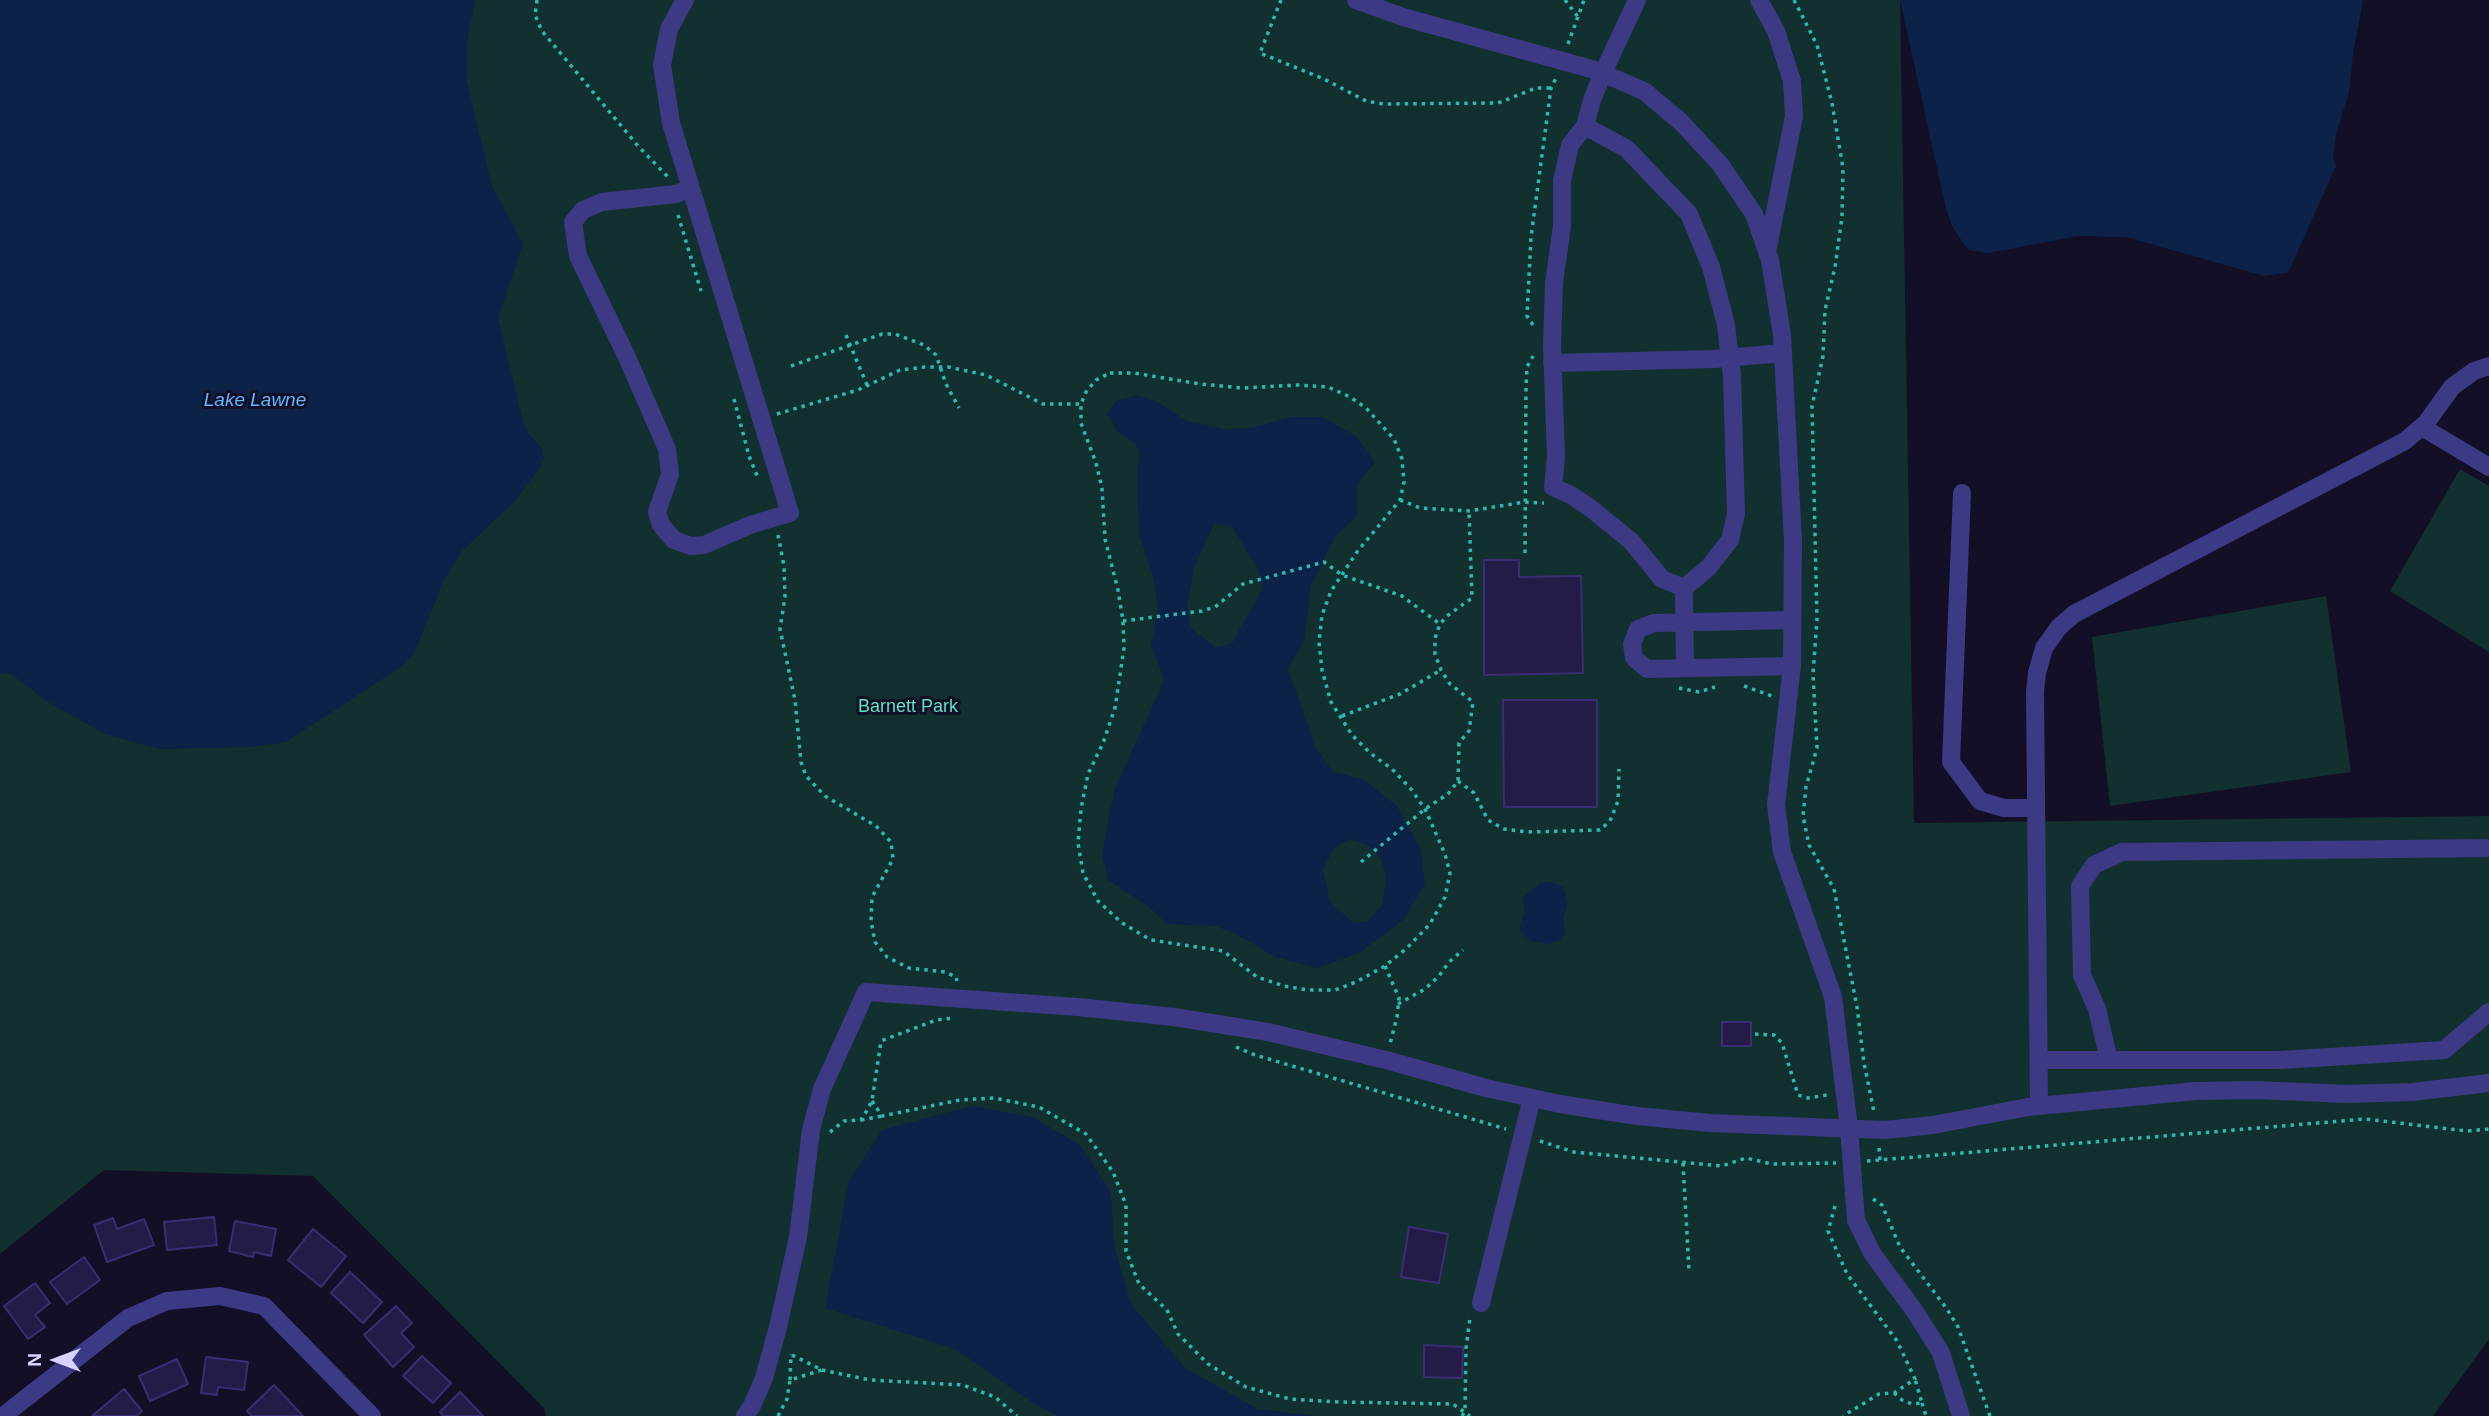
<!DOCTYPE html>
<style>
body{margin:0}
#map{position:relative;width:2489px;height:1416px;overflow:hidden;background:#130f26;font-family:Helvetica,sans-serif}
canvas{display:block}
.north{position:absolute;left:21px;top:1325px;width:70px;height:70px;-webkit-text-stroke:5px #130f26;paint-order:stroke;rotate:270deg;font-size:19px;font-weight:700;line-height:28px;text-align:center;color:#d9d4ff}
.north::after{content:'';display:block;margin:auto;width:24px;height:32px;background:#d9d4ff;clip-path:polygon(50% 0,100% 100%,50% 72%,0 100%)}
</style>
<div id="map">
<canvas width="2489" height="1416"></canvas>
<div class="north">N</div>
</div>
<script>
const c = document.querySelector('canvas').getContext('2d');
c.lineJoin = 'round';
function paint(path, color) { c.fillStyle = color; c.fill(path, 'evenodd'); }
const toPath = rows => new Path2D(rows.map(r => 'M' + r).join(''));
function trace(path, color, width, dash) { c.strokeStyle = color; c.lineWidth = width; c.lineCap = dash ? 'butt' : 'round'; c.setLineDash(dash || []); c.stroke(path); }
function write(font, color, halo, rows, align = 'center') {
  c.font = font + ' Helvetica,sans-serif'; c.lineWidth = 6; c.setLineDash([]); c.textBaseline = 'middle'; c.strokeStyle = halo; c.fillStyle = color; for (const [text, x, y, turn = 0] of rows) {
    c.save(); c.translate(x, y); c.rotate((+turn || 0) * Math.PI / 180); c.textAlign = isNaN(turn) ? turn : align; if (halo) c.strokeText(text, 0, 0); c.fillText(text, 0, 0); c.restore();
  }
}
paint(toPath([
 [0,0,1900,0,1914,823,2489,816,2489,1339,2433,1416,546,1416,544,1408,313,1176,104,1170,0,1254],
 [2460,469,2489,486,2489,652,2390,591],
 [2326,596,2351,772,2110,806,2092,637]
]), '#12302f');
paint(toPath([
 [0,0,475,0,467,43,467,82,492,186,523,244,498,318,523,421,528,433,542,448,544,458,538,471,513,503,462,551,444,580,414,654,398,669,286,742,251,747,159,749,105,734,48,702,11,674,0,673],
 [1900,0,2363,0,2353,54,2349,93,2336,134,2333,157,2336,166,2290,269,2287,273,2264,276,2126,237,2078,236,1989,253,1968,250,1953,228,1946,209],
 [1138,395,1158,402,1187,421,1224,429,1251,428,1291,417,1323,417,1357,437,1375,463,1357,484,1357,516,1334,538,1311,586,1304,641,1288,669,1316,748,1333,772,1363,779,1397,806,1421,850,1425,884,1403,920,1359,953,1317,968,1273,956,1238,935,1216,926,1167,924,1149,907,1108,880,1102,855,1114,791,1164,680,1151,645,1158,608,1154,580,1139,534,1137,476,1140,453,1135,443,1117,431,1107,414,1116,401],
 [1214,524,1231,526,1258,569,1263,588,1232,643,1216,648,1191,628,1187,604,1195,565],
 [1350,839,1367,845,1381,858,1386,877,1382,905,1368,921,1354,923,1330,902,1323,870,1334,848],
 [1550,882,1563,886,1568,903,1563,918,1566,934,1559,941,1546,944,1531,941,1519,930,1525,911,1522,898,1540,883],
 [972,1106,1033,1117,1081,1146,1111,1192,1114,1245,1131,1304,1185,1368,1258,1409,1318,1416,1058,1416,1033,1403,955,1349,825,1308,849,1180,882,1130]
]), '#0c2248');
const building = toPath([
 [1484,560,1519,560,1519,577,1581,576,1583,673,1484,675,1484,560],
 [1503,700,1597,700,1597,807,1504,807,1503,700],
 [1722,1022,1751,1022,1751,1046,1722,1046,1722,1022],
 [214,1217,217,1245,167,1250,164,1222,214,1217],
 [113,1218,117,1229,144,1219,154,1245,107,1262,94,1225,113,1218],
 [235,1221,276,1229,271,1256,254,1252,253,1257,229,1251,235,1221],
 [1409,1227,1448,1234,1439,1283,1401,1277,1409,1227],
 [313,1229,346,1256,321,1287,288,1260,313,1229],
 [84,1257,100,1280,67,1304,50,1282,84,1257],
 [350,1272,382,1302,363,1323,331,1293,350,1272],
 [35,1283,50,1303,35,1315,45,1327,28,1339,4,1306,35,1283],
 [396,1306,412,1323,401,1333,414,1347,393,1367,364,1335,396,1306],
 [1424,1345,1463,1347,1462,1378,1424,1377,1424,1345],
 [422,1356,451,1383,433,1403,403,1376,422,1356],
 [206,1357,248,1362,244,1390,218,1387,217,1395,201,1393,206,1357],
 [177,1359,188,1384,150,1401,139,1376,177,1359],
 [274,1385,303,1416,252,1416,247,1411,274,1385],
 [124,1389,142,1411,136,1416,92,1416,124,1389],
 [460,1392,483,1416,443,1416,440,1412,460,1392]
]);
paint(building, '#241b47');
trace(building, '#3b2d73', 2);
trace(toPath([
 [537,0,535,15,542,31,638,146,668,177],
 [1281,0,1260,53,1324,79,1366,101,1383,104,1498,103,1536,88,1551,88],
 [1565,0,1578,17],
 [1794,0,1817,45,1832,103,1843,168,1842,217,1835,267,1825,310,1823,356,1812,406,1817,620,1813,674,1817,748,1806,787,1803,816,1809,845,1834,889,1857,1007,1864,1063,1874,1112],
 [1568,44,1584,0],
 [678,215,701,291],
 [1533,325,1527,316,1531,237,1551,88,1556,78],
 [846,335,867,385],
 [791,366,882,334,895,334,924,345,936,355,946,384,959,408],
 [1110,373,1134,373,1200,384,1243,388,1298,385,1328,387,1350,397,1366,408,1394,439,1402,459,1404,482,1400,500,1357,552,1331,591,1322,615,1319,642,1322,670,1331,702,1352,735,1370,753,1392,769,1411,789,1425,809,1445,854,1450,873,1445,897,1430,924,1407,948,1385,966,1356,982,1335,990,1308,990,1284,986,1257,977,1223,951,1151,940,1122,923,1098,901,1083,873,1078,843,1081,809,1088,774,1103,743,1115,708,1124,648,1123,621,1118,590,1105,539,1102,488,1096,463,1081,423,1081,404,1086,392,1096,380,1110,373],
 [734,399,749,456,758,478],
 [777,414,858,390,900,370,925,367,948,367,986,375,1043,404,1081,404],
 [1400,500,1420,508,1469,511,1525,502,1544,503],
 [778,535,784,566,785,597,780,629,795,700,801,762,806,776,825,796,876,826,891,842,893,859,872,897,871,921,875,942,887,957,909,968,945,972,956,977,957,981],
 [1525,553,1526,387,1527,367,1533,356],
 [1123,621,1202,611,1215,607,1243,584,1324,562,1342,575,1402,596,1440,624],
 [1744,686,1772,696],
 [1679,688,1699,692,1715,687],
 [1342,716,1400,694,1441,670],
 [1458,781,1474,793,1488,820,1504,829,1527,832,1600,830,1610,821,1618,801,1619,769],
 [1361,862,1425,809,1448,794,1458,781,1459,743,1469,731,1473,702,1450,684,1441,670,1435,654,1435,638,1440,624,1447,616,1472,598,1469,511],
 [1385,966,1399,998,1397,1017,1390,1044],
 [1398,1004,1425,989,1439,976,1449,962,1463,950],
 [1755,1034,1774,1035,1782,1043,1798,1095,1808,1098,1827,1095],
 [1236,1047,1255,1055,1506,1129],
 [872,1101,882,1116,960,1100,994,1098,1039,1107,1086,1134,1113,1172,1126,1205,1126,1251,1139,1284,1167,1310,1178,1334,1208,1364,1246,1387,1290,1399,1339,1402,1453,1404,1470,1416],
 [861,1120,882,1116],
 [830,1132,844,1121,861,1120,866,1112,872,1101,881,1041,936,1020,954,1018],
 [1540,1141,1574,1152,1722,1166,1746,1158,1772,1164,1836,1163],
 [1879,1148,1880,1160],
 [1867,1161,2365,1119,2467,1131,2489,1129],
 [1683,1163,1689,1270],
 [1873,1199,1882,1205,1900,1247,1947,1309,1958,1327,1990,1416],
 [1835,1206,1828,1231,1847,1274,1897,1341,1915,1379,1894,1393,1879,1394,1843,1416],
 [822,1370,870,1380,963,1385,995,1397,1017,1416],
 [790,1380,791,1354],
 [1894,1393,1902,1400,1912,1404,1922,1403,1915,1379],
 [1922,1403,1926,1416],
 [778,1416,787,1399,790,1380,822,1370,792,1355],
 [1462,1416,1465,1411,1466,1348,1470,1318]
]), '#2fb8b0', 3.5, [3.5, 5]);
trace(toPath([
 [685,0,669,29,662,65,671,123,790,513,750,525,704,545,691,546,674,540,661,525,657,512,670,474,667,449,626,355,578,256,573,222,583,210,602,202,676,194,691,188],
 [1356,0,1403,17,1595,70,1644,91,1681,122,1720,164,1754,214,1770,260,1782,335,1793,541,1792,666,1776,805,1782,852,1833,997,1849,1128,1856,1220,1872,1253,1916,1313,1941,1353,1961,1416],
 [1637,0,1603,73,1592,100,1585,126,1627,149,1689,214,1711,267,1726,325,1732,376,1736,514,1730,540,1708,568,1684,588],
 [1759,0,1776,31,1792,81,1794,116,1767,252],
 [1585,126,1570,145,1562,181,1562,226,1554,283,1552,346,1556,457,1553,487,1571,495,1589,507,1631,541,1662,579,1684,588],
 [1552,363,1714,359,1783,353],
 [2422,427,2489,467],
 [1962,493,1951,762,1980,801,2004,808,2036,808],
 [1684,588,1685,668],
 [1792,666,1647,669,1634,658,1632,644,1638,629,1654,623,1792,620],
 [2039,1060,2280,1060,2444,1050,2489,1012],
 [2109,1060,2097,1009,2082,975,2080,886,2094,865,2122,852,2489,848],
 [2039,1106,2035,692,2037,673,2044,648,2059,627,2074,614,2405,441,2426,423,2452,387,2474,371,2489,366],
 [1481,1303,1532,1098],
 [3,1416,128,1318,167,1301,220,1296,264,1306,372,1416],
 [745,1416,752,1406,764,1378,778,1327,798,1237,811,1130,822,1089,866,992,1078,1007,1174,1017,1268,1032,1386,1060,1486,1088,1560,1104,1637,1116,1710,1123,1885,1130,1933,1125,2028,1107,2196,1091,2257,1090,2347,1094,2412,1092,2489,1083]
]), '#3d3a85', 18);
write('18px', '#5fe0c0', '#130f26', [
 ["Barnett Park",908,707]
]);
write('italic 19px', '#62b6ff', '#130f26', [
 ["Lake Lawne",255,401]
]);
</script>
